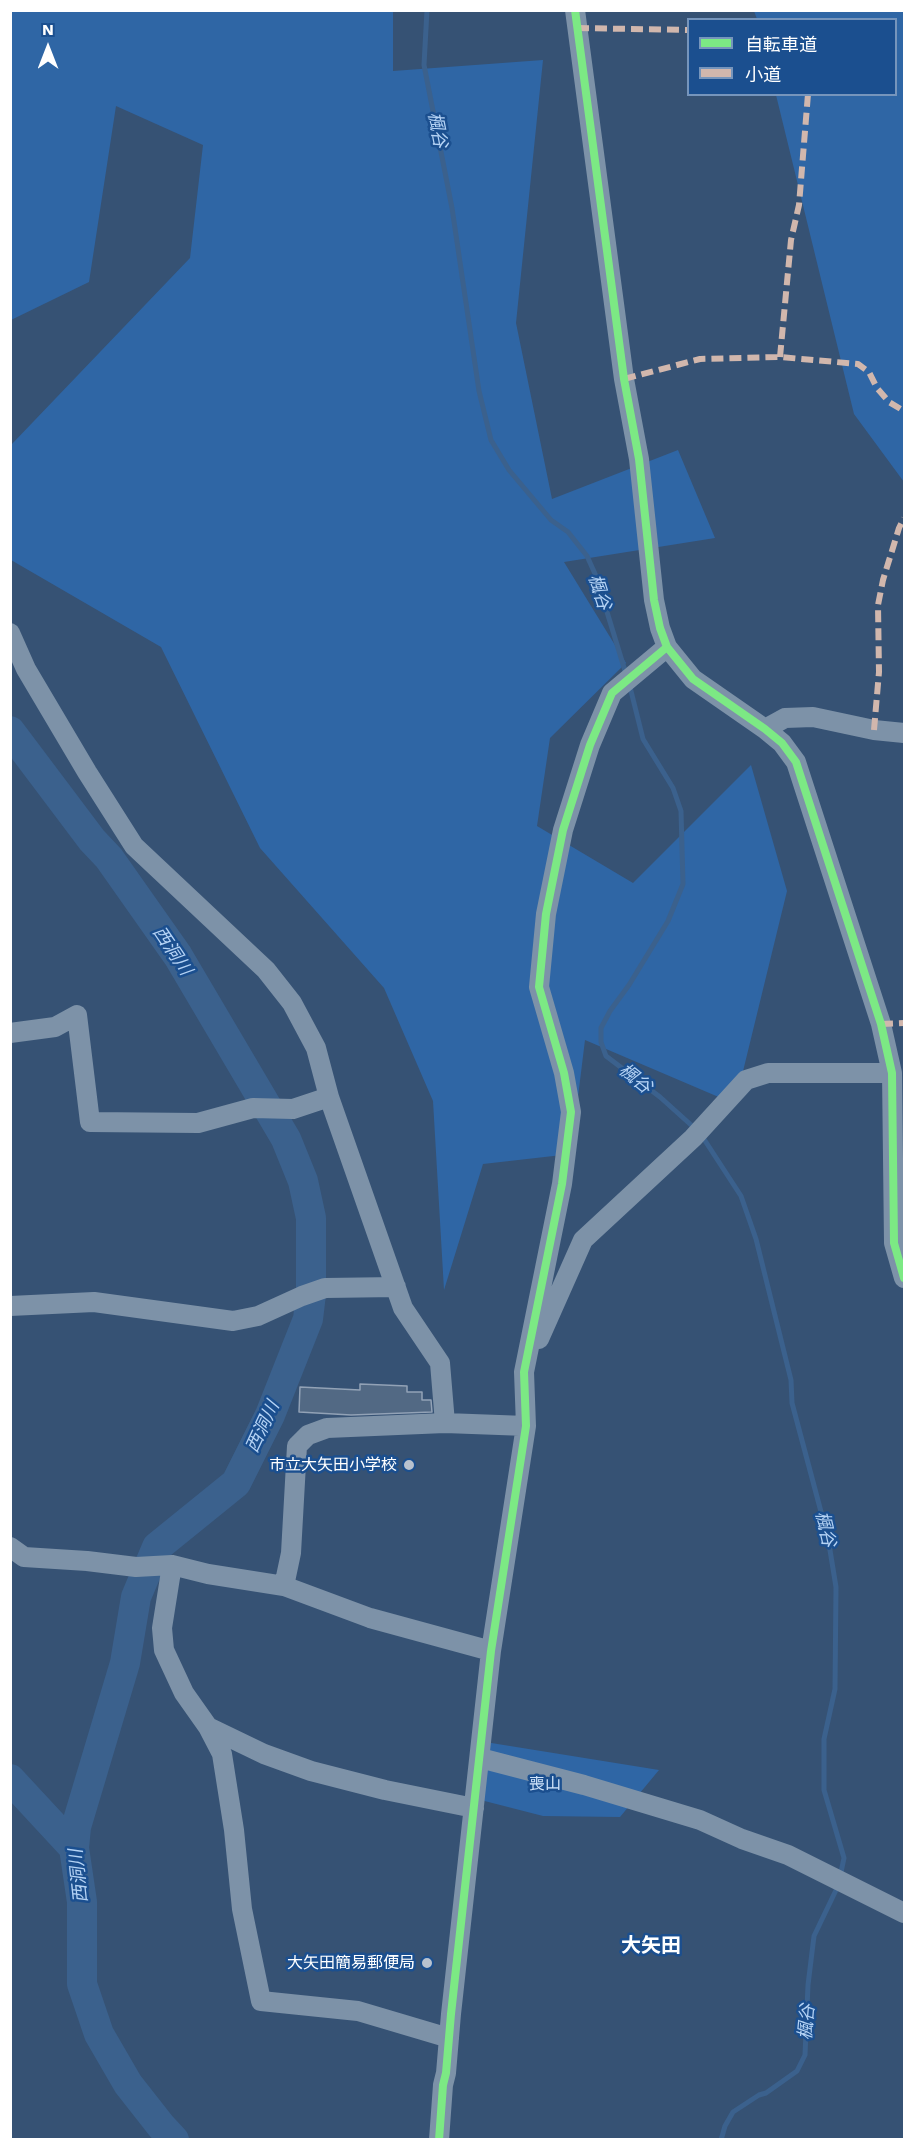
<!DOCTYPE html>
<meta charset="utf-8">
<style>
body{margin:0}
#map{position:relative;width:915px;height:2150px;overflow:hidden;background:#365274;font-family:"Work Sans","Noto Sans JP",sans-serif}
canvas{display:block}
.frame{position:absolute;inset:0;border:12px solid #fff;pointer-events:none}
.legend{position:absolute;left:687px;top:18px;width:210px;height:78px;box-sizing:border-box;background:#1b4f8f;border:2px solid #7695bc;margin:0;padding:8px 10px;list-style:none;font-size:18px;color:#fff}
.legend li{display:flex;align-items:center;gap:12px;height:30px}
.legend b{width:30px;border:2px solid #7695bc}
.north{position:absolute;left:18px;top:18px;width:60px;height:60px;-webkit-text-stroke:4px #1b4f8f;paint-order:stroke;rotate:0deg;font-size:16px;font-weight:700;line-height:24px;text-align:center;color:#fff}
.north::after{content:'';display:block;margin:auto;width:21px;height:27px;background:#fff;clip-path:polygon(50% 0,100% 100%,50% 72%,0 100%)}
</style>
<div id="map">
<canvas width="915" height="2150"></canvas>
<div class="frame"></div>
<ul class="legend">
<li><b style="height:8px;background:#7ce984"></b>自転車道</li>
<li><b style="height:8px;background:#d1b7ad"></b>小道</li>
</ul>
<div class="north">N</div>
</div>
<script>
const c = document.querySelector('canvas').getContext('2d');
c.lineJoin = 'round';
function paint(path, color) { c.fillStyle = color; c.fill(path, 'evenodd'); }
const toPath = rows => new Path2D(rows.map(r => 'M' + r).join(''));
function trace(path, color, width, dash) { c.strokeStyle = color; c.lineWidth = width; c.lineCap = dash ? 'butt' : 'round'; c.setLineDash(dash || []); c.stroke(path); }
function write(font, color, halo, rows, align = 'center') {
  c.font = font + ' "Work Sans","Noto Sans JP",sans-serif'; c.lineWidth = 5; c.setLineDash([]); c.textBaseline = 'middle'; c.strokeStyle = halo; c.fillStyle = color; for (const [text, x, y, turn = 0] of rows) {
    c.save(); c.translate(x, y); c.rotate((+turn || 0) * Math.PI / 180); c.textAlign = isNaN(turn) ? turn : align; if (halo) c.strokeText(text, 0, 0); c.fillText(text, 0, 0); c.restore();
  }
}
paint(toPath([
 [11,11,393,11,393,71,543,60,516,323,552,499,678,450,715,538,564,562,626,663,550,738,537,826,633,883,751,765,787,891,735,1104,585,1040,571,1154,483,1164,444,1290,433,1101,384,988,260,848,161,647,11,560,11,445,190,258,203,145,116,106,89,282,11,320],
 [754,11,904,11,904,482,854,414,776,95,896,94,896,20,757,19],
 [479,1741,659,1770,620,1817,543,1816,469,1797]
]), '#2f66a5');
trace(toPath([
 [427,10,424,65,452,208,479,391,491,440,509,470,551,520,568,532,587,556,596,576,626,674],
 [629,683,643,739,673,788,681,811,683,884,668,921,629,985,610,1011,601,1028,601,1042,606,1056,660,1097,700,1133,741,1196,756,1239,791,1380,792,1403,828,1538,836,1587,835,1689,824,1739,824,1790,844,1858,840,1877],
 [721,2140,725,2126,733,2112,759,2095,766,2093,797,2071,805,2055,808,1985,814,1936,838,1886]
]), '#3b618d', 5);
trace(toPath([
 [10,731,92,840,109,858,178,956,286,1139,303,1181,311,1218,311,1294,308,1319,270,1415,236,1483,157,1547,136,1597,125,1663,76,1827,74,1848,82,1902,82,1984,99,2034,128,2084,161,2126,174,2140],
 [10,1779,74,1848]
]), '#3b618d', 30);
const building = toPath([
 [360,1384,407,1386,407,1392,422,1392,422,1400,431,1400,432,1412,351,1415,299,1412,300,1387,360,1390,360,1384]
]);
paint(building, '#526984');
trace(building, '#92a2b6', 1.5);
trace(toPath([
 [575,10,624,379,639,459,654,600,660,628,667,647,693,679,765,729,782,743,796,762,881,1024,892,1073,894,1243,904,1278],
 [10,633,26,669,87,772,134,846,266,970,292,1003,316,1048,329,1097,403,1308,440,1363,445,1423],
 [765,729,785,718,813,717,874,730,904,733],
 [10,1033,55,1027,77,1015,90,1122,198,1123,253,1108,293,1109,329,1097],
 [10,1306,94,1302,233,1321,258,1316,302,1296,325,1288,396,1287],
 [539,1339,583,1240,693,1138,746,1080,768,1073,892,1073],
 [10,1547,24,1557,87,1561,136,1567,172,1565,208,1574,284,1586,370,1618,491,1651],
 [172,1565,162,1628,164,1650,184,1693,208,1727,222,1754,234,1830,242,1909,261,2001,358,2011,449,2038],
 [284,1586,291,1553,297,1446,308,1435,327,1428,445,1423,526,1426],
 [208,1727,264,1754,311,1771,385,1790,474,1808],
 [480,1758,584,1785,700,1820,742,1839,788,1855,904,1913],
 [439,2140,443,2085,446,2073,451,2014,491,1651,526,1426,524,1372,562,1184,571,1112,564,1073,539,987,546,914,563,830,590,745,612,693,667,647]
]), '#7d92a8', 20);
trace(toPath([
 [577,28,688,30],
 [780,357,791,240,799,205,808,94],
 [624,379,700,359,780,357,858,364,869,372,877,388,889,402,904,411],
 [874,730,879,672,878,605,883,580,899,528,904,518],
 [881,1024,904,1023]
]), '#d1b7ad', 6, [12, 6]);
trace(toPath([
 [575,10,624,379,639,459,654,600,660,628,667,647,693,679,765,729,782,743,796,762,881,1024,892,1073,894,1243,904,1278],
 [439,2140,443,2085,446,2073,451,2014,491,1651,526,1426,524,1372,562,1184,571,1112,564,1073,539,987,546,914,563,830,590,745,612,693,667,647]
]), '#7ce984', 8);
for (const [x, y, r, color] of [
 [409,1465,6,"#b9c2ce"],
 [427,1963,6,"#b9c2ce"]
]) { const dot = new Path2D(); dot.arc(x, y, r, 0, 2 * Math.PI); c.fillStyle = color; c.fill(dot); trace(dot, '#1b4f8f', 2); }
write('16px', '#fff', '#1b4f8f', [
 ["市立大矢田小学校",397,1465],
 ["大矢田簡易郵便局",415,1963]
], 'right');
write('16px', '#cfe3fa', '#1b4f8f', [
 ["喪山",545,1784]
]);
write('italic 18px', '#b5d3f5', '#1b4f8f', [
 ["楓谷",437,130,79],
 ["楓谷",599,592,72],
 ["西洞川",172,951,56],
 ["楓谷",635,1079,39],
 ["西洞川",263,1427,-65],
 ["楓谷",825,1529,77],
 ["西洞川",79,1876,-96],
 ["楓谷",807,2022,-85]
]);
write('bold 20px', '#fff', '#1b4f8f', [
 ["大矢田",651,1946]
]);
</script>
